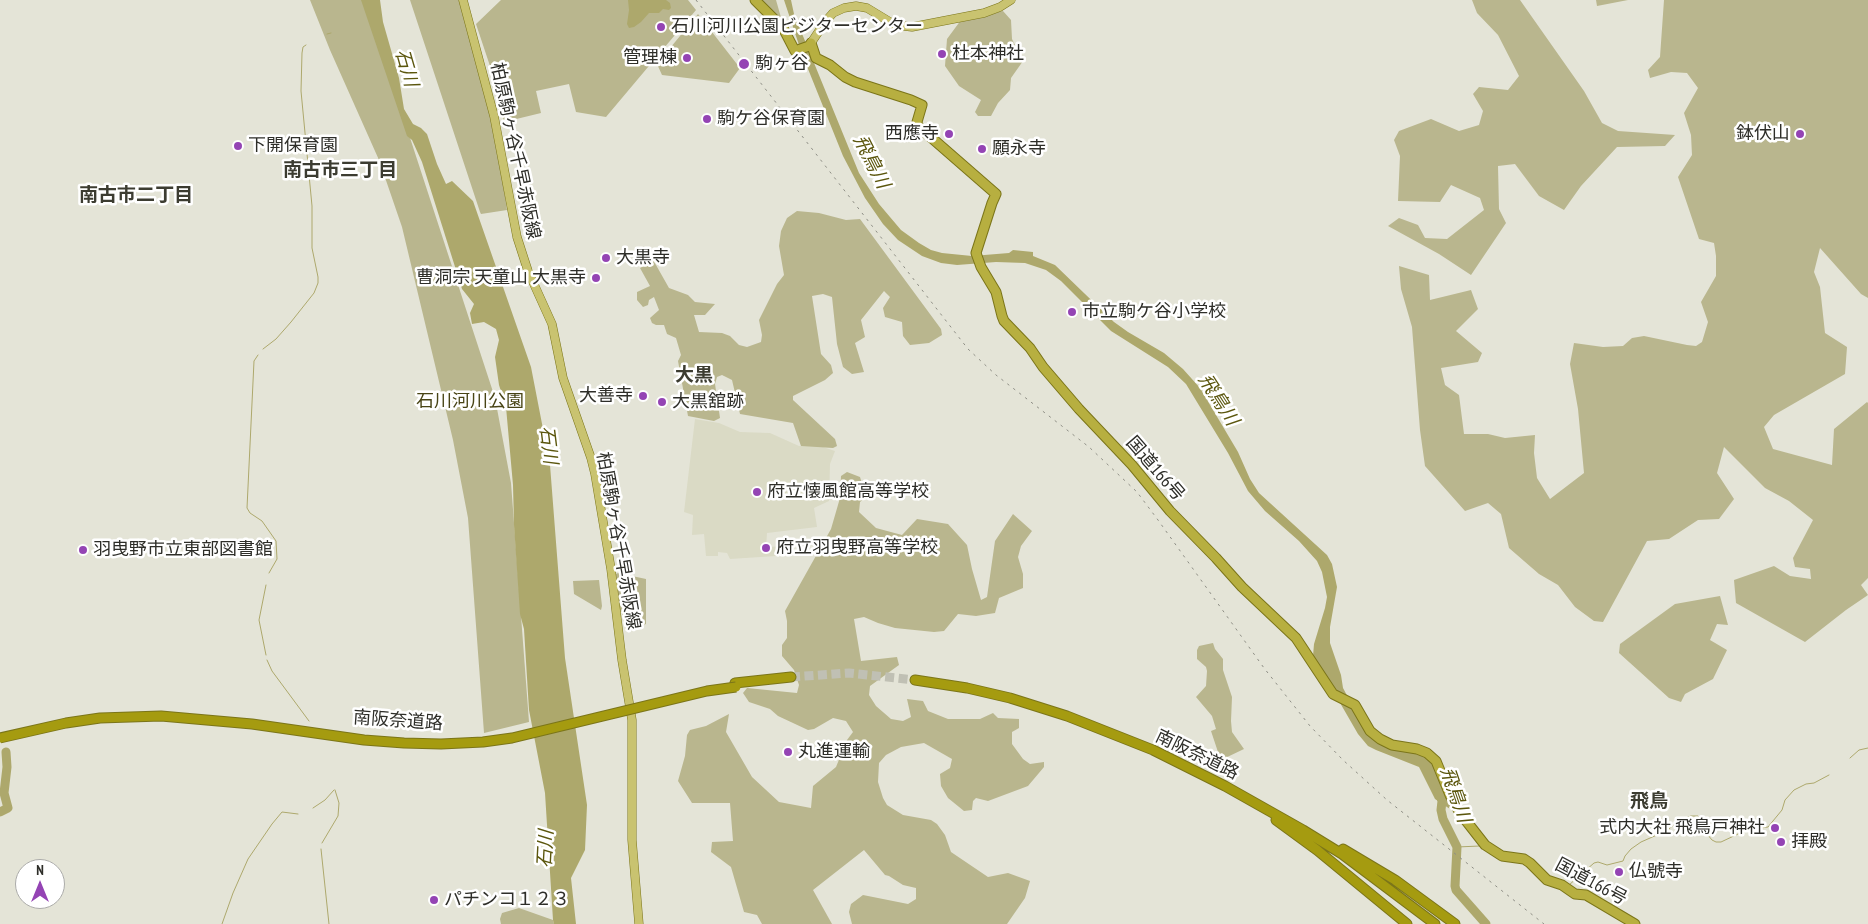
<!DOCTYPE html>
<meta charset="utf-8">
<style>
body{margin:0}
#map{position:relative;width:1868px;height:924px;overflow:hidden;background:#e4e4d7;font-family:"PT Sans Narrow",sans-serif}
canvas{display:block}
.north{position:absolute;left:15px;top:859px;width:50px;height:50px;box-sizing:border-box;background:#fff;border:1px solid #ababa9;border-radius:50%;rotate:0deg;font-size:14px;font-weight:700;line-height:20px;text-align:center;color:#2e2e29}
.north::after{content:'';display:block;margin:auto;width:18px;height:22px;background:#9444b4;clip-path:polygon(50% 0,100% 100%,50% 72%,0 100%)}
</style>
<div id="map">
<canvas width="1868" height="924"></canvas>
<div class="north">N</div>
</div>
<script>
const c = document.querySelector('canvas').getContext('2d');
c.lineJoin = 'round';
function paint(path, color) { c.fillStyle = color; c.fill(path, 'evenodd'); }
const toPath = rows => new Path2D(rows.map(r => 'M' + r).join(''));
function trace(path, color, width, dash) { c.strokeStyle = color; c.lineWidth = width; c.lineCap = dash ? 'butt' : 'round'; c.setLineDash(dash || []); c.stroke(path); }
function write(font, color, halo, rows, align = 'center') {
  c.font = font + ' "PT Sans Narrow","Noto Sans JP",sans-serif'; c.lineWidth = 5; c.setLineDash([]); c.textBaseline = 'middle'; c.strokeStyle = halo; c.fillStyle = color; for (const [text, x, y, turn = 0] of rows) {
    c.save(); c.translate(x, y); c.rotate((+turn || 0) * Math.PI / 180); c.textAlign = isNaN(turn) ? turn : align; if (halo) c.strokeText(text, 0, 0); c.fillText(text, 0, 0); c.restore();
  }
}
paint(toPath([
 [695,419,719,423,740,432,770,433,799,446,820,446,835,451,830,464,829,501,814,508,817,527,767,533,766,547,789,546,791,555,730,559,727,553,718,552,718,556,706,556,704,534,692,535,693,515,684,512]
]), '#dadac5');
paint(toPath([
 [310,0,365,0,495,398,511,483,529,722,484,733,468,518,453,440,402,227,379,160,330,50],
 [410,0,461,0,495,131,507,210,481,214,480,212],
 [501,0,688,0,696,10,606,117,576,112,569,84,536,91,541,113,504,122,492,72,476,24],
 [760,0,776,0,782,21],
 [1472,0,1520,0,1584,91,1602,123,1618,131,1675,135,1665,146,1617,147,1581,186,1564,210,1539,196,1515,164,1498,166,1499,209,1506,223,1471,275,1439,254,1388,226,1399,218,1418,225,1425,238,1447,239,1484,210,1480,198,1451,185,1440,202,1398,201,1400,156,1394,140,1399,131,1431,119,1459,131,1479,125,1483,111,1473,94,1479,87,1508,90,1519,76,1498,35,1477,13],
 [1596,0,1628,0,1597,6],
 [1664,0,1868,0,1868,298,1861,294,1820,248,1814,272,1820,287,1825,333,1847,347,1845,374,1774,415,1764,427,1773,449,1832,465,1834,429,1867,402,1868,403,1868,578,1861,585,1868,595,1846,610,1805,642,1736,603,1734,580,1774,566,1790,576,1811,579,1810,569,1795,567,1793,558,1813,520,1789,501,1765,488,1724,447,1717,473,1734,499,1719,519,1698,520,1669,539,1647,541,1603,622,1594,621,1575,607,1558,585,1539,574,1509,548,1501,514,1488,503,1465,511,1425,466,1420,430,1412,327,1401,289,1399,266,1429,275,1430,300,1471,290,1478,309,1456,331,1482,353,1478,362,1441,368,1445,385,1459,395,1464,434,1488,434,1505,438,1535,435,1534,453,1537,478,1550,499,1584,473,1578,409,1570,364,1574,343,1603,347,1623,346,1632,338,1644,336,1687,345,1696,346,1702,342,1708,322,1701,302,1716,276,1716,256,1714,243,1699,239,1678,177,1692,155,1691,135,1684,113,1698,88,1687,73,1671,72,1650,78,1648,70,1660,57],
 [1003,11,1011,20,1012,39,1023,61,1011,78,1010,90,998,103,991,116,978,116,975,112,981,100,959,86,945,66,947,39,961,20],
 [698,14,740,68,729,83,662,75,657,64],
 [797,211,819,213,846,220,860,219,941,329,942,335,929,343,910,345,903,336,902,322,885,317,883,308,890,297,884,291,861,320,865,337,855,343,864,372,852,374,843,367,837,344,832,297,823,294,812,296,821,354,831,365,833,373,825,380,793,396,793,400,835,439,837,446,833,448,801,446,793,423,740,414,732,380,722,375,717,377,715,384,720,418,714,421,688,416,678,361,681,355,676,338,667,334,664,325,656,325,652,323,650,318,659,310,654,297,649,300,648,305,643,307,637,300,637,292,650,286,640,268,646,265,637,250,644,246,656,265,669,288,688,295,695,302,715,304,705,315,694,315,699,332,722,333,730,336,739,345,747,347,761,342,762,335,759,320,777,284,784,275,779,246,781,231,787,218],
 [847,472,860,477,866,497,860,502,859,512,876,528,902,535,917,519,948,524,967,545,972,569,981,600,987,597,995,541,1013,514,1032,531,1021,546,1018,557,1023,574,1023,588,999,598,995,613,976,616,958,614,944,631,934,632,895,628,878,623,864,617,854,619,861,661,897,657,899,665,870,686,869,695,876,706,891,719,903,721,911,717,907,699,923,701,928,711,948,719,980,719,993,713,998,718,1019,719,1019,728,1012,732,1012,744,1023,759,1030,764,1044,762,1044,767,1028,786,988,801,976,798,973,801,972,810,964,811,948,798,941,786,940,774,950,768,952,759,924,743,901,747,886,755,879,763,878,782,883,798,887,805,903,815,931,820,937,824,945,835,951,852,988,877,1008,873,1030,881,1025,898,1007,924,852,924,849,912,851,904,863,895,908,904,916,899,916,888,903,885,889,876,885,875,864,850,813,890,832,924,762,924,757,915,744,912,731,867,711,852,712,842,733,841,730,803,692,803,678,781,685,756,687,735,690,730,706,726,729,714,726,732,752,777,779,802,811,808,813,786,836,767,847,740,853,732,846,721,833,718,814,729,808,730,778,716,770,709,749,702,743,693,747,688,797,693,799,685,794,670,782,656,782,645,787,638,787,621,785,611,831,529,840,498,841,476],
 [618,573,646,579,646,624,635,629,626,631,622,612,619,612,616,574],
 [599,580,602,606,601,610,574,594,573,581],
 [1720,596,1728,625,1717,624,1710,640,1727,650,1713,679,1685,694,1681,702,1669,698,1619,653,1620,644,1675,604],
 [1213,643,1215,649,1223,659,1223,670,1232,697,1231,721,1232,732,1244,749,1223,759,1220,758,1211,731,1216,729,1212,716,1196,697,1206,686,1207,671,1206,667,1197,659,1197,650,1199,646],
 [519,908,553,920,554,924,501,924,500,919,502,913]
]), '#b9b68e');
paint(toPath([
 [361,0,380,0,383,22,399,78,404,109,413,124,421,128,427,134,437,164,446,184,452,181,473,201,531,367,550,465,565,658,587,805,585,850,571,878,576,924,554,924,553,920,545,793,529,710,524,629,520,614,514,525,513,485,506,407,499,385,495,357,499,340,496,329,484,322,472,324,470,313,474,304,462,289,422,162,412,140,407,136],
 [628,0,666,0,670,3,671,8,669,10,663,9,659,13,649,13,641,22,634,27,629,28,627,24,629,10],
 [784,0,791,0,794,14,859,173,879,204,901,230,919,243,931,250,942,253,972,256,1009,253,1013,250,1033,252,1033,256,1055,265,1114,322,1128,332,1164,353,1183,369,1200,388,1238,452,1250,479,1259,493,1327,555,1332,564,1337,587,1330,627,1330,643,1341,675,1343,688,1365,729,1420,753,1433,762,1453,811,1435,799,1419,767,1376,750,1368,746,1358,734,1313,656,1314,644,1325,608,1327,597,1322,572,1317,561,1299,541,1265,511,1248,491,1228,453,1186,384,1168,367,1111,331,1061,281,1046,270,1025,263,996,262,957,265,941,263,922,256,898,240,883,224,865,198,843,156,802,54]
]), '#ada86c');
trace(toPath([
 [327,34,331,33],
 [263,349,276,339,291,322,314,293,318,283,318,277,312,248,312,206,301,91,302,53,303,47,306,45],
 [258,355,254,361,247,508,250,513,262,521,276,541,277,559,269,573],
 [266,655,259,620,266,585],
 [267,660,272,671,309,721],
 [1850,758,1859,750,1868,748],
 [313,808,325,800,334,790],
 [322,843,338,816,339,803,335,790],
 [1457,847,1480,846],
 [321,849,329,924],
 [1569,885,1594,863,1598,862,1607,865,1623,861,1625,856,1631,849,1641,842,1666,831,1682,819,1691,816,1698,816,1707,834,1712,840,1716,842,1721,842,1738,834,1753,829,1768,827,1782,810,1785,800,1794,790,1806,784,1814,783,1829,775],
 [222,924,233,893,248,859,272,824,282,812,298,814]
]), '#ada86c', 1);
trace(toPath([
 [1439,793,1442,801,1441,810,1443,819,1457,847,1455,886,1456,890,1486,924],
 [0,812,8,808,4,793,7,767,6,752]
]), '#ada86c', 9);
trace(toPath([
 [791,677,849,673,915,680]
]), '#c0c0b4', 9, [9, 4.5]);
const primary = toPath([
 [463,0,494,116,517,237,528,271,552,324,563,378,591,458,595,474,611,569,622,660,632,720,632,840,639,924],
 [811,43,825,22,833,13,844,8,856,6,867,8,895,25,912,27,984,13,1000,7,1011,0]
]);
const trunk = toPath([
 [755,0,783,28,795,51,809,46,811,43],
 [811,43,816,58,830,65,845,77,855,82,911,100,922,105,917,122,918,126,996,194,992,203,976,253,981,267,996,292,1002,316,1004,321,1030,348,1043,367,1079,409,1132,465,1170,511,1216,558,1242,587,1296,638,1333,694,1355,705,1370,731,1380,739,1392,745,1417,749,1427,753,1436,761,1450,795,1460,813,1485,845,1502,856,1524,859,1530,863,1547,880,1562,885,1575,894,1586,895,1635,924]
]);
const motorway = toPath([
 [915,680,967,688,1010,698,1067,716,1153,750,1225,786,1303,830,1342,854,1435,924],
 [735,683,791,677],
 [1276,820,1317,850,1407,924],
 [1343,849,1395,880,1455,924]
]);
trace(primary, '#7b7519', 9);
trace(trunk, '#7b7519', 11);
trace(motorway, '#7b7519', 11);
trace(primary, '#c9c370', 8);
trace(trunk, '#b7af40', 9);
trace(motorway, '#a59b10', 9);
trace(toPath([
 [696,0,968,349,996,375,1089,447,1137,492,1158,520,1264,668,1310,726,1343,760,1387,800,1544,924]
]), '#8e8e85', 1, [2.5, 5]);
const motorwayBridge = toPath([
 [0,738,66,723,100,718,161,716,252,724,364,740,404,743,441,744,483,742,512,738,707,691,736,687]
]);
trace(motorwayBridge, '#7b7519', 11, []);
trace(motorwayBridge, '#a59b10', 9);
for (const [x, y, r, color] of [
 [661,27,5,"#9444b4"],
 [942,54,5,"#9444b4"],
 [687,58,5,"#9444b4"],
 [744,64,6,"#9444b4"],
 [707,119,5,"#9444b4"],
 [949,134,5,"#9444b4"],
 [1800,134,5,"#9444b4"],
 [238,146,5,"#9444b4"],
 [982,149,5,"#9444b4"],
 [606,258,5,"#9444b4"],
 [596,278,5,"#9444b4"],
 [1072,312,5,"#9444b4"],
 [643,396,5,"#9444b4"],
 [662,402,5,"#9444b4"],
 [757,492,5,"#9444b4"],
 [766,548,5,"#9444b4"],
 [83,550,5,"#9444b4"],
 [788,752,5,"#9444b4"],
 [1775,828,5,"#9444b4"],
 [1781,842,5,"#9444b4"],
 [1619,872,5,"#9444b4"],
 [434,900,5,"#9444b4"]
]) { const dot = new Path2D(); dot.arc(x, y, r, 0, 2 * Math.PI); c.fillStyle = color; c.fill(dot); trace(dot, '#fff', 2); }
write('18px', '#2e2e29', '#fff', [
 ["石川河川公園ビジターセンター",671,27],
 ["杜本神社",952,54],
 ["管理棟",677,58,"right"],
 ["駒ヶ谷",755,64],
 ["駒ケ谷保育園",717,119],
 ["西應寺",939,134,"right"],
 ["鉢伏山",1790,134,"right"],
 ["下開保育園",248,146],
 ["願永寺",992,149],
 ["大黒寺",616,258],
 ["曹洞宗 天童山 大黒寺",586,278,"right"],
 ["市立駒ケ谷小学校",1082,312],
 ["大善寺",633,396,"right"],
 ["大黒舘跡",672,402],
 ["府立懐風館高等学校",767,492],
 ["府立羽曳野高等学校",776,548],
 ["羽曳野市立東部図書館",93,550],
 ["丸進運輸",798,752],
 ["式内大社 飛鳥戸神社",1765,828,"right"],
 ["拝殿",1791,842],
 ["仏號寺",1629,872],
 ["パチンコ１２３",444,900]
], 'left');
write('18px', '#2e2e29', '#fff', [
 ["柏原駒ヶ谷千早赤阪線",515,151,78],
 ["国道166号",1155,469,49],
 ["柏原駒ヶ谷千早赤阪線",618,541,80],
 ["南阪奈道路",398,721,4],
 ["南阪奈道路",1197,755,26],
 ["国道166号",1591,882,28]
]);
write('18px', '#484415', '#fff', [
 ["石川河川公園",470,402]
]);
write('italic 19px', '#5b560d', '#fff', [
 ["石川",406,68,74],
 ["飛鳥川",871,162,63],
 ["飛鳥川",1218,400,57],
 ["石川",548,445,83],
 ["飛鳥川",1455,795,71],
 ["石川",546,849,-87]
]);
write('bold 19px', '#3c3c31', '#fff', [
 ["南古市三丁目",340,171],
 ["南古市二丁目",136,196],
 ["大黒",694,376],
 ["飛鳥",1649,802]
]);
</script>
